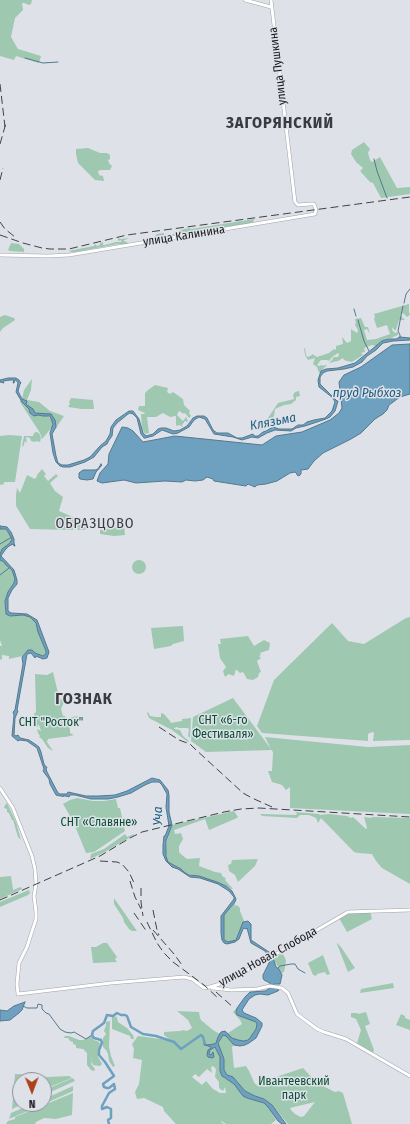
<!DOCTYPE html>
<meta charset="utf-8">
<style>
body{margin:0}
#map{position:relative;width:410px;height:1124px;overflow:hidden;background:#dfe1e9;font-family:"Fira Sans Condensed",sans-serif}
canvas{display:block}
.north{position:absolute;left:12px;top:1072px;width:40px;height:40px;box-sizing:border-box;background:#dfe1e9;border:1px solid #909197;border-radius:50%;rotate:179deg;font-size:11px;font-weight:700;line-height:16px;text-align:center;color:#191a1c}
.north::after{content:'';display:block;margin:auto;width:14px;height:18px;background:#aa431d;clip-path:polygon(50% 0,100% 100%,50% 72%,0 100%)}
</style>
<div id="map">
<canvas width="410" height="1124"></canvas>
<div class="north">N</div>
</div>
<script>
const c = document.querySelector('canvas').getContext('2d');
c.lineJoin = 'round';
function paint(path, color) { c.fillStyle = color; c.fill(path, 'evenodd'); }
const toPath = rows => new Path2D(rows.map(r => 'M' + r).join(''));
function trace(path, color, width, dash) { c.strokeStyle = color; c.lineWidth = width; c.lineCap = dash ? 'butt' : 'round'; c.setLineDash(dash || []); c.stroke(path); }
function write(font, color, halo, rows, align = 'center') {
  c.font = font + ' "Fira Sans Condensed",sans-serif'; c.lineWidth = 3; c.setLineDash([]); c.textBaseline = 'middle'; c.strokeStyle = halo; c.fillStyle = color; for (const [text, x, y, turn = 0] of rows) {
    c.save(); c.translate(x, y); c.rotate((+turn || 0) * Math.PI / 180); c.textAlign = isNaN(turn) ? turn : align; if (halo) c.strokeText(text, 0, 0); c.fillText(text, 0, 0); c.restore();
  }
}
paint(toPath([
 [0,0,32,0,31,4,29,5,24,3,22,3,23,10,15,18,11,37,18,49,41,56,39,63,16,56,14,60,0,56],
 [364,142,370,149,368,153,370,160,372,162,380,157,397,188,410,187,410,194,381,198,373,183,370,182,360,171,363,168,356,162,351,154,352,150],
 [88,148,100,153,107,153,110,155,110,159,108,160,109,163,112,166,110,170,101,170,98,171,99,175,103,176,104,181,95,180,78,163,76,154,76,149],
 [254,219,253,223,225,227,223,227,208,230,157,238,155,236,157,234,164,233,164,235,175,234,178,231,182,233,180,230,190,228,191,229],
 [118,238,121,239,129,238,123,241,127,242,128,244,118,244,70,253,73,252,68,251,94,246,95,244,97,246,100,245,100,243,103,242,103,245,105,245,116,242,121,242,121,240,118,241],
 [11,243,19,244,24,249,24,252,10,251,8,250],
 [409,304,409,312,410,315,407,317,403,313,400,315,405,320,399,320,396,330,394,330,393,327,392,330,395,333,398,332,398,335,391,338,386,338,376,346,372,345,364,348,365,352,361,353,363,355,352,362,347,361,344,360,343,358,338,361,329,363,333,359,332,358,335,357,338,357,339,354,338,353,332,357,329,361,327,360,321,360,317,365,319,366,322,365,323,366,325,365,327,365,319,373,317,367,313,364,315,358,308,360,305,355,304,348,305,348,306,355,308,357,312,355,312,354,317,357,329,353,334,349,336,350,336,346,343,344,342,337,347,343,351,341,351,329,357,333,358,331,357,328,356,327,355,324,356,323,355,319,361,318,365,327,368,327,370,334,367,329,364,330,367,340,376,339,390,334,387,325,377,328,374,319,375,317,374,314],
 [5,315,14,318,15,320,3,328,0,332,0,317],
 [32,379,31,390,27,400,39,402,50,411,64,416,56,428,55,423,52,417,43,414,38,414,34,412,32,413,30,408,22,399,24,390],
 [155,385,168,388,167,392,170,394,173,392,183,399,184,405,190,411,189,413,191,416,189,418,185,413,184,414,179,411,177,415,183,421,186,417,188,421,187,422,185,421,182,425,183,427,179,425,177,426,176,425,176,416,170,417,163,413,156,417,147,417,149,433,145,434,142,428,141,414,144,414,145,413,138,410,139,406,145,406,145,393,148,390],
 [299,391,300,396,296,397,296,400,291,404,284,405,275,409,274,416,271,420,268,421,269,425,265,429,258,430,256,428,256,426,258,425,260,426,261,428,264,428,262,426,263,423,264,424,278,403,294,399,293,395,295,392],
 [71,398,93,400,94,409,82,409,68,407,70,404,69,402],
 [21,399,26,406,29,409,30,413,34,415,38,415,43,416,48,416,52,420,53,426,42,439,40,433,20,402],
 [36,432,39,433,41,438,40,442,36,441,35,442,31,441,30,438,26,437,27,443,25,441,23,447,22,446,24,436,33,436,34,433],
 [9,435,22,436,15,482,4,482,4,484,0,485,0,436],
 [42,469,46,474,44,476,48,481,56,474,58,476,50,483,55,491,63,497,59,511,73,517,74,520,78,519,83,520,82,525,85,525,82,526,82,529,84,529,84,527,86,528,85,530,77,530,79,527,77,528,73,528,73,530,30,529,16,506,16,495,17,488,20,493,27,475,35,479,37,476,37,475],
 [124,526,125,535,114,536,100,534,100,530],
 [0,529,6,529,10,535,12,539,10,543,2,549,0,554],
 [0,560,4,562,6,565,12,570,15,579,14,583,8,592,5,601,5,612,10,616,20,615,26,615,30,617,35,621,36,623,40,636,46,649,46,654,43,656,35,653,31,650,27,651,22,656,18,657,9,659,9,656,2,655,2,659,0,660,0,646,2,646,0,640],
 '132 567a7 7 0 1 1 14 0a7 7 0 1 1-14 0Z',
 [410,617,410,740,373,741,374,733,372,732,368,734,368,741,262,733,257,726,274,680,332,623,348,641,364,644,406,618],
 [183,626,184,641,173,644,171,646,154,649,151,628],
 [248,636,254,646,264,640,270,643,269,650,260,653,261,655,259,656,261,658,257,661,261,672,259,673,258,677,253,680,247,679,243,672,240,673,237,670,235,671,235,674,233,676,229,674,225,677,223,671,226,667,220,658,218,644,221,644,220,639],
 [53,672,59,697,64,702,61,709,63,716,65,716,66,719,77,716,78,717,68,720,72,724,69,724,68,726,70,729,70,733,74,735,66,737,63,737,48,739,47,742,53,751,48,748,42,739,39,737,40,736,38,733,37,729,41,731,39,725,38,725,37,728,36,725,34,714,36,712,35,674,47,675],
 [233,698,271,749,265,737,368,747,410,745,410,814,290,808,290,787,286,790,282,785,272,782,268,771,272,771,273,753,272,750,206,752,191,741,193,717],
 [148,712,150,716,156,717,161,717,161,713,164,714,170,721,171,723,182,721,182,719,191,718,190,738,188,736,189,730,188,728,179,728,176,727,174,729,180,730,183,736,189,741,188,742,172,730,149,718,147,713],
 [77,798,93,801,104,801,116,799,118,808,120,808,125,831,94,852,86,853,73,821,63,804,70,800],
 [7,803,16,822,21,840,18,837,13,820,12,820,9,813,7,812,7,809,4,808,5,805],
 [234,811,238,817,237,818,209,830,205,819,174,830,175,834,181,833,183,839,179,846,179,852,182,855,187,859,200,858,199,866,215,872,221,873,223,877,226,878,225,880,233,889,231,889,225,885,205,878,189,874,184,872,181,869,168,862,166,854,167,841,172,825],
 [295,812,319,814,320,815,329,814,347,816,351,818,353,817,366,829,367,828,364,817,371,818,372,817,410,818,410,884,382,868,376,861,372,854,358,853,354,852,321,818,318,823,316,818,309,815,300,815,297,818,262,816,260,814,296,815,297,814],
 [125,834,127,837,134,834,134,835,103,853,90,859,91,854,104,849],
 [258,859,255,866,238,882,235,875,229,871,228,865,231,864,232,860],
 [11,876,13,890,21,887,22,889,0,899,0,877],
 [29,890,30,893,28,895,0,907,0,902],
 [114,898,137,931,132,931,129,929,124,922,123,918,114,904],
 [235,902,235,906,237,905,240,908,240,911,244,921,241,929,237,936,237,939,231,942,227,942,224,940,224,915],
 [370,911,372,919,347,932,339,918,348,913],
 [103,943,107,943,117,957,115,959,117,962,93,963,91,947,96,947],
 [337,943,341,947,355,968,348,972,337,944],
 [283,954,286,960,285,967,284,972,282,973,273,959,279,955],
 [323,955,330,974,327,975,325,972,317,974,317,975,315,976,314,975,313,975,308,963],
 [393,983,394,988,360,993,361,989],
 [237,1008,236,1012,256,1022,257,1024,256,1029,250,1038,248,1040,244,1041,238,1040,232,1038,225,1031,218,1037,216,1043,214,1045,207,1045,205,1042,207,1047,211,1047,207,1055,208,1057,212,1058,213,1053,210,1055,210,1051,213,1047,215,1047,220,1057,224,1078,234,1084,243,1096,254,1100,258,1101,264,1103,268,1107,276,1120,271,1124,226,1124,221,1121,221,1122,224,1124,176,1124,164,1111,163,1107,144,1098,137,1099,135,1092,139,1084,142,1060,133,1058,134,1049,132,1044,138,1036,168,1040,174,1042,181,1049,188,1045,197,1037,181,1048,164,1035,164,1032,179,1031,181,1031,182,1030,187,1031,192,1028,188,1020,177,1011,199,1012,200,1018,201,1020,213,1030,218,1033,220,1033,223,1031,225,1031,228,1033,242,1024,240,1020,233,1012],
 [213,1066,216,1069,215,1077,219,1082,219,1088,223,1091,225,1087,226,1093,220,1093,213,1089,206,1081,202,1085,192,1077,195,1074,199,1077,207,1069,212,1073,211,1067],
 [366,1012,370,1024,365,1026,374,1050,373,1053,357,1043,361,1030,356,1019,351,1017,351,1013,357,1013,358,1014],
 [401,1014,405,1016,405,1018,410,1020,410,1030,396,1025],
 [112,1016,117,1017,118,1022,127,1028,133,1035,134,1039,131,1039,130,1036,112,1029],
 [110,1021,109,1047,111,1056,115,1066,113,1067,109,1061,108,1054,106,1050,103,1047,103,1038,106,1034,104,1031,106,1025,106,1022],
 [223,1035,226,1036,234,1045,232,1047,234,1068,246,1066,249,1071,255,1084,256,1084,257,1086,279,1076,303,1068,316,1082,325,1087,335,1092,339,1091,343,1093,352,1124,288,1124,272,1105,264,1099,255,1096,245,1091,233,1077,227,1075,223,1069,224,1059,218,1043],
 [315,1102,304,1116,301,1117,295,1114,291,1110,290,1108],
 [65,1036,69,1036,79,1040,83,1040,91,1036,94,1040,99,1042,100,1044,98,1051,98,1057,101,1062,102,1064,100,1066,93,1065,90,1054,92,1063,91,1064,95,1069,94,1071,91,1070,87,1065,87,1053,83,1049,76,1048,76,1045,73,1044,73,1042,70,1041,68,1038,64,1038],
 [15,1074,40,1075,47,1077,69,1076,72,1078,44,1089,44,1080,20,1080,20,1104,23,1104,12,1109],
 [73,1078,75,1081,44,1095,44,1090],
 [73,1086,73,1091,44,1104,44,1099],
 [73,1093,72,1115,56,1119,44,1118,36,1122,35,1124,6,1124,8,1121,15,1119,15,1117],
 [32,1104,44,1104,9,1119,11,1113]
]), '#9fc8b1');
const water = toPath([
 [400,337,410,338,410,340,393,341,383,343,376,350,367,356,362,362,353,367,344,369,327,371,323,373,320,377,320,384,337,401,338,401,335,411,330,417,326,419,305,426,296,428,291,431,275,430,267,433,258,438,252,437,242,440,233,437,214,434,205,419,199,417,194,420,189,427,178,433,173,434,162,430,153,436,145,438,144,438,141,434,137,418,133,414,130,413,128,414,117,423,113,428,112,436,109,440,107,444,102,447,94,457,85,462,70,467,63,467,60,466,56,462,53,453,50,433,53,424,50,416,43,416,38,415,34,416,30,413,29,409,22,402,16,392,18,383,16,380,15,380,14,383,13,383,14,380,11,380,3,381,4,383,0,382,0,380,8,378,16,378,19,380,21,383,20,384,18,391,22,399,27,401,26,404,27,405,33,409,35,413,51,414,55,420,56,427,52,434,56,456,58,463,62,465,68,465,84,460,90,457,100,446,106,441,110,434,111,427,116,420,129,411,133,411,139,419,143,433,146,436,153,434,158,429,161,428,166,428,174,431,180,430,187,426,193,418,197,416,204,416,207,418,213,430,217,433,228,433,237,438,242,438,253,434,254,436,258,436,263,432,266,431,273,427,279,429,292,429,298,425,303,425,307,422,314,420,325,418,332,411,335,402,333,398,319,387,318,380,321,371,326,369,338,368,355,363,382,341,387,339,396,339,400,337],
 [410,344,410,394,400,397,389,405,387,410,383,414,375,419,361,433,351,439,323,453,314,461,308,469,301,470,301,474,299,476,297,475,297,474,295,472,290,473,277,481,266,484,257,485,255,487,248,484,246,486,214,481,213,479,207,477,203,480,195,481,186,480,182,482,165,481,136,483,124,480,102,483,97,481,100,473,108,464,109,454,122,427,128,428,133,431,143,442,175,436,262,445,276,436,302,432,330,420,339,413,342,408,339,382,344,375,361,367,392,345,410,344],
 [101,464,102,465,96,472,93,479,87,480,80,479,79,478,79,473,83,470,95,470,98,469,101,464],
 [0,526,7,527,11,532,14,539,14,543,15,546,14,546,13,544,9,546,5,550,1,556,14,570,17,580,17,584,12,590,8,598,8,611,11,613,27,614,37,620,49,652,47,658,43,659,36,656,35,658,31,653,27,654,17,710,18,711,15,718,14,735,16,736,18,735,20,738,29,740,35,744,39,747,41,752,44,764,46,767,47,767,46,769,47,772,58,793,60,794,67,794,68,792,86,796,99,796,115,795,127,791,152,778,160,780,168,790,169,795,169,812,172,825,166,841,166,856,168,862,181,869,184,872,189,875,199,876,217,882,226,886,232,891,236,899,235,902,224,915,224,940,228,942,236,940,243,922,248,921,251,924,251,940,269,952,273,958,276,967,279,969,282,975,280,984,274,984,273,987,279,990,278,991,268,995,260,994,255,995,249,999,242,1010,244,1013,256,1018,262,1023,262,1026,256,1038,249,1043,245,1045,240,1046,234,1045,226,1036,223,1035,218,1043,224,1059,224,1070,227,1075,233,1077,245,1091,255,1096,264,1099,272,1105,286,1124,282,1124,278,1121,268,1107,264,1103,247,1098,243,1096,234,1084,222,1076,220,1071,220,1057,215,1047,210,1050,209,1054,211,1055,213,1052,214,1057,212,1058,208,1057,207,1055,208,1050,211,1048,211,1047,204,1045,204,1042,207,1045,214,1044,216,1043,218,1037,221,1032,225,1031,232,1038,238,1040,244,1041,248,1040,250,1038,256,1029,257,1024,256,1022,237,1015,236,1012,237,1008,245,997,250,992,265,991,269,989,270,983,264,980,263,978,263,975,270,961,269,957,265,951,251,943,247,928,246,929,244,928,243,929,239,939,235,942,227,944,224,943,222,940,221,933,221,916,234,899,234,897,229,891,218,884,200,878,190,877,178,869,172,867,166,861,163,854,163,845,164,836,165,836,169,826,166,807,167,794,162,785,159,782,152,782,145,785,131,793,118,797,108,799,91,799,75,795,70,795,69,797,66,796,63,796,63,797,62,796,60,796,56,795,50,784,49,779,43,771,44,769,37,748,27,741,20,740,18,741,12,736,14,715,13,712,15,710,23,664,22,657,28,650,32,650,35,653,43,656,46,654,46,651,38,632,36,623,30,617,23,615,10,616,6,614,5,601,8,592,14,583,15,579,12,570,6,565,4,562,0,560,0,554,2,549,10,543,12,539,8,532,6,529,0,529,0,526],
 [25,1002,22,1010,19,1013,10,1020,0,1021,0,1010,7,1011,14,1006,25,1002]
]);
paint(water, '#6da1bf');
trace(water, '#54788e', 1);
trace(toPath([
 [25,58,43,63,58,62],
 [374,159,377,171,387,198],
 [404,303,406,294,410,289],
 [354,309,356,316],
 [358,320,364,341,369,351],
 [400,338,400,335,398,331,403,306],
 [0,544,12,537],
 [0,575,9,568],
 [278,968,280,966,291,964,295,964,298,969,305,973],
 [23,1006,27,1008,37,1008,38,1004,42,1005,42,1009,46,1013,49,1014,60,1029,65,1032,71,1033,74,1032,86,1039,92,1035]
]), '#54788e', 1);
trace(toPath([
 [109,1124,108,1120,111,1118,111,1109,107,1107,102,1109,102,1106,109,1093,115,1089,114,1084,109,1088,107,1088,104,1087,103,1084,114,1076,105,1062,99,1055,99,1050,102,1043,101,1040,94,1038,92,1035,93,1031,104,1023,107,1015,113,1016,117,1013,121,1015,125,1015,127,1016,131,1027,143,1034,156,1036,174,1042,181,1049,201,1035,203,1037,205,1044]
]), '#6da1bf', 2.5);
const major = toPath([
 [245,0,271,7],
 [0,255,48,256,69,255,315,214,316,210,314,204,310,204,298,205,295,202,271,0],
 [0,788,13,808,32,856,35,869,36,884,34,896,36,912,36,919,27,947,19,963,17,984,18,994,111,983,184,977,192,979,204,988,210,987,220,984,257,965,348,912,410,910],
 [212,988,231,990,257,989,270,986,282,988,288,993,297,1014,317,1029,324,1032,346,1039,410,1076]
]);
trace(major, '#a0a1a9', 4);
trace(major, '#fff', 3);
trace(toPath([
 [0,84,5,127],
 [0,144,6,123],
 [0,180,3,168],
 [0,222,5,229,15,237],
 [0,235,23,243,42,248,50,249,69,249,127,235,410,197],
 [159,727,179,740,190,744,194,748,243,793,252,798,272,807],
 [100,861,117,862,122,864,129,872,135,885],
 [130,881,135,897,141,909],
 [141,888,141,902,143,916],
 [0,900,100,856,130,838,142,832,224,812,241,809,259,808,410,817],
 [153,910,157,930,159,935],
 [134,913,147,932],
 [147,922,157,943,164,953,173,962,204,985,219,999],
 [153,930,174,954,182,965],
 [216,992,234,1008]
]), '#404245', 1, [8, 4]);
write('12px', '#191a1c', '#dfe1e9', [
 ["улица Пушкина",278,66,-97],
 ["улица Калинина",184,236,-9],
 ["улица Новая Слобода",268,957,-29]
]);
write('12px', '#084e32', '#dfe1e9', [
 ["СНТ «6-го",223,721],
 ["Фестиваля»",223,735],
 ["СНТ \"Росток\"",51,723],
 ["СНТ «Славяне»",99,823],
 ["Ивантеевский",294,1082],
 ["парк",294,1096]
]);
write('italic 13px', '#1d5d7d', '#dfe1e9', [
 ["пруд Рыбхоз",367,393],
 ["Клязьма",273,422,-11],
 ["Уча",158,816,-90]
]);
c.letterSpacing = '1px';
write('14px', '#3a3b41', '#dfe1e9', [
 ["ОБРАЗЦОВО",95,524]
]);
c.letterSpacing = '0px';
c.letterSpacing = '1px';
write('bold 16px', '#3a3b41', '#dfe1e9', [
 ["ЗАГОРЯНСКИЙ",280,124],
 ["ГОЗНАК",84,700]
]);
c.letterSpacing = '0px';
</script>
